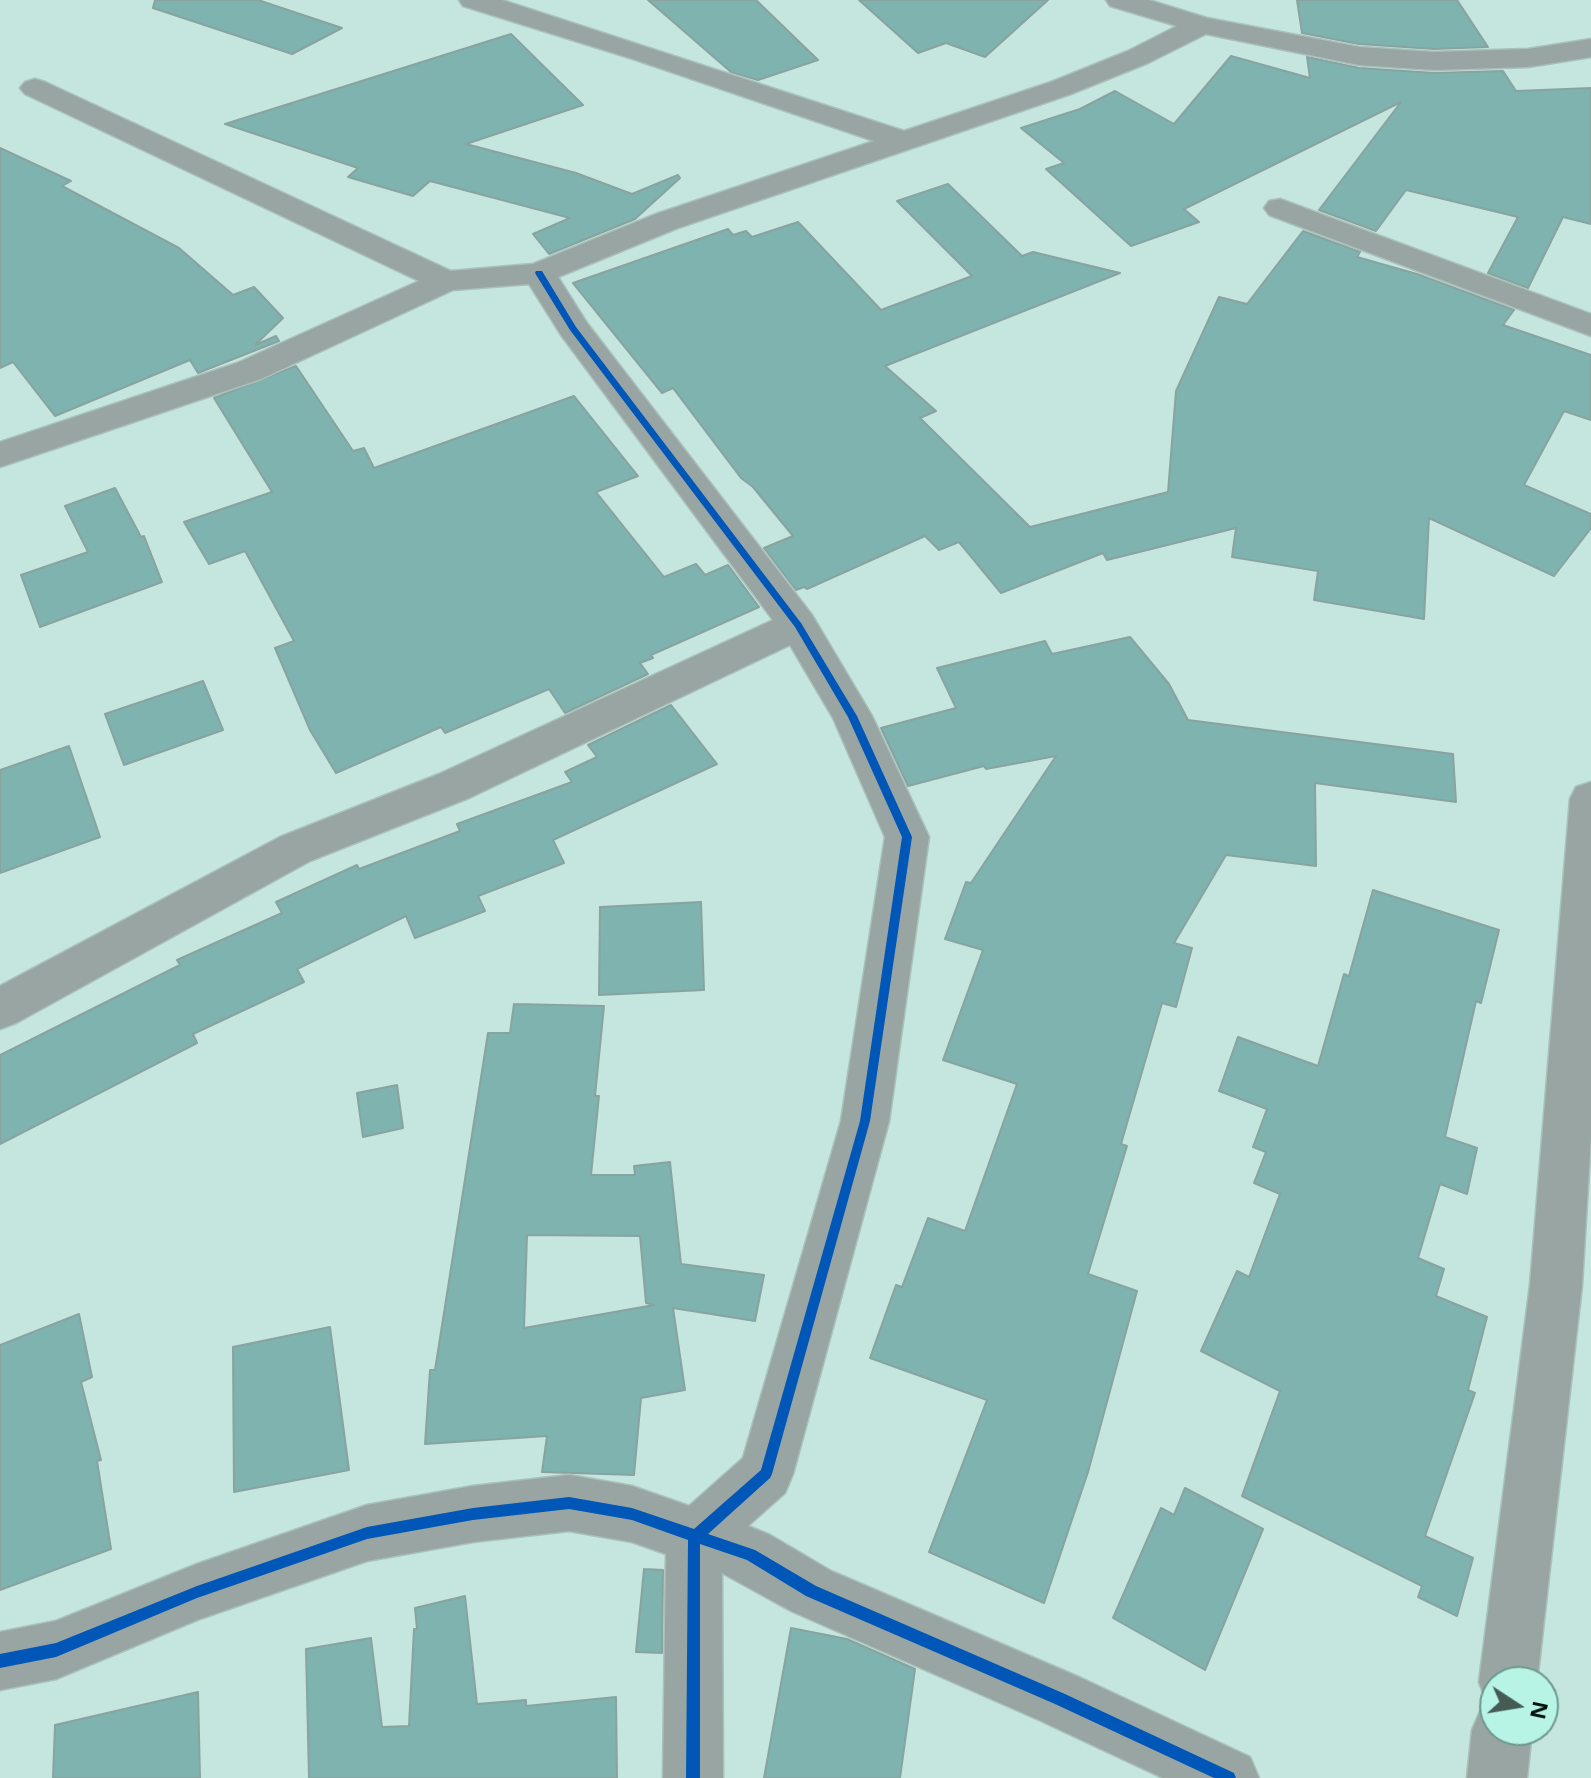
<!DOCTYPE html>
<style>
body{margin:0}
#map{position:relative;width:1591px;height:1778px;overflow:hidden;background:#c5e6de;font-family:"Noto Sans",sans-serif}
canvas{display:block}
.north{position:absolute;left:1479px;top:1666px;width:80px;height:80px;box-sizing:border-box;background:#b7f4e6;border:2px solid #6e998f;border-radius:50%;rotate:102deg;font-size:22px;font-weight:700;line-height:32px;text-align:center;color:#00110d}
.north::after{content:'';display:block;margin:auto;width:28px;height:36px;background:#455c56;clip-path:polygon(50% 0,100% 100%,50% 72%,0 100%)}
</style>
<div id="map">
<canvas width="1591" height="1778"></canvas>
<div class="north">N</div>
</div>
<script>
const c = document.querySelector('canvas').getContext('2d');
c.lineJoin = 'round';
function paint(path, color) { c.fillStyle = color; c.fill(path, 'evenodd'); }
const toPath = rows => new Path2D(rows.map(r => 'M' + r).join(''));
function trace(path, color, width, dash) { c.strokeStyle = color; c.lineWidth = width; c.lineCap = dash ? 'butt' : 'round'; c.setLineDash(dash || []); c.stroke(path); }
const building = toPath([
 [155,0,258,0,342,28,292,54,153,8,155,0],
 [648,0,756,0,818,60,758,80,731,72,648,0],
 [859,0,1048,0,985,57,946,43,918,53,859,0],
 [1297,0,1457,0,1488,47,1434,49,1359,44,1302,33,1297,0],
 [511,34,583,105,466,144,576,173,632,194,678,175,680,178,635,219,549,254,533,234,570,218,430,181,413,196,348,177,358,168,225,124,511,34],
 [1231,56,1310,78,1307,57,1359,68,1434,73,1503,71,1516,91,1591,88,1591,224,1563,217,1528,288,1488,273,1518,217,1406,190,1376,231,1319,210,1401,102,1184,209,1199,222,1131,246,1046,169,1064,163,1021,128,1080,109,1115,91,1174,124,1231,56],
 [0,148,71,181,62,186,179,248,233,295,254,287,283,318,255,345,276,336,279,341,198,373,190,360,55,416,13,362,0,368,0,148],
 [948,184,1022,256,1033,252,1120,273,885,366,936,411,920,418,1030,527,1168,492,1176,391,1219,297,1247,304,1303,231,1360,252,1357,257,1417,274,1514,310,1503,325,1591,355,1591,420,1564,411,1524,485,1591,514,1591,528,1554,576,1429,518,1424,619,1314,600,1318,571,1232,557,1236,528,1107,560,1103,553,1001,593,959,542,939,550,925,536,807,589,804,587,796,590,764,548,793,536,753,487,741,478,673,388,662,393,573,283,728,229,733,235,746,231,752,237,798,222,881,310,972,276,897,201,948,184],
 [296,366,353,451,364,448,374,468,574,396,638,476,596,492,664,577,696,564,705,575,728,565,759,607,651,655,653,658,640,663,648,674,565,713,549,689,445,733,441,727,336,773,310,730,275,648,294,641,245,551,209,564,184,522,272,492,214,398,296,366],
 [115,488,141,537,144,536,162,582,40,627,21,575,88,552,65,506,115,488],
 [1130,637,1169,684,1188,720,1453,754,1456,802,1315,783,1316,866,1226,855,1174,943,1192,948,1176,1007,1162,1003,1121,1144,1127,1146,1088,1274,1137,1291,1088,1472,1044,1603,929,1552,987,1400,870,1358,896,1285,902,1287,928,1218,965,1231,1017,1084,943,1060,983,950,945,939,966,882,971,883,1056,756,986,769,984,766,908,786,881,728,956,708,937,668,1045,641,1052,654,1130,637],
 [203,681,223,730,124,765,105,714,203,681],
 [671,705,717,764,553,840,564,863,478,896,485,911,415,938,406,916,297,969,304,982,193,1034,197,1043,0,1144,0,1055,180,965,177,960,282,913,276,902,357,865,359,869,460,831,457,824,572,782,565,772,597,757,588,745,671,705],
 [69,746,100,837,0,873,0,770,69,746],
 [1373,890,1499,930,1481,1003,1476,1001,1445,1137,1477,1148,1467,1194,1440,1184,1418,1258,1444,1269,1436,1296,1487,1317,1468,1390,1475,1393,1425,1536,1473,1558,1457,1616,1418,1597,1422,1586,1242,1496,1280,1391,1201,1351,1237,1271,1249,1277,1280,1194,1254,1183,1266,1152,1253,1147,1267,1109,1219,1091,1238,1037,1318,1066,1344,974,1349,976,1373,890],
 [701,902,704,990,599,995,600,907,701,902],
 [514,1004,604,1006,595,1096,599,1096,591,1175,635,1175,634,1166,670,1162,681,1264,764,1275,755,1321,673,1308,685,1390,641,1398,634,1475,542,1472,547,1436,425,1444,430,1370,435,1370,488,1033,510,1033,514,1004],
 [527,1235,640,1236,646,1303,654,1305,524,1328,527,1235],
 [397,1085,403,1128,363,1137,357,1093,397,1085],
 [79,1314,92,1377,81,1382,101,1460,97,1461,111,1549,0,1590,0,1345,79,1314],
 [330,1327,349,1470,234,1492,233,1347,330,1327],
 [1185,1488,1263,1529,1205,1670,1113,1618,1161,1508,1174,1515,1185,1488],
 [644,1569,663,1570,662,1653,636,1652,644,1569],
 [465,1596,477,1704,526,1700,526,1706,616,1697,617,1778,309,1778,306,1649,371,1638,382,1727,409,1726,414,1629,417,1629,415,1608,465,1596],
 [791,1628,847,1639,915,1669,900,1778,764,1778,791,1628],
 [198,1692,200,1778,53,1778,55,1725,198,1692]
]);
paint(building, '#7eb3b0');
trace(building, '#88a3a0', 2);
const minor = toPath([
 [459,0,502,0,904,131,1051,82,1128,51,1177,26,1110,6,1106,0,1149,0,1207,18,1359,47,1434,52,1528,49,1591,39,1591,57,1528,67,1434,70,1359,65,1206,34,1148,63,1071,94,678,228,558,277,587,323,812,615,872,716,929,837,889,1121,793,1474,785,1493,748,1526,770,1535,831,1571,1081,1678,1250,1757,1259,1778,1163,1778,1039,1720,791,1611,722,1573,723,1778,663,1778,666,1554,632,1542,569,1531,473,1542,367,1561,197,1620,56,1679,0,1690,0,1632,56,1621,197,1564,367,1505,473,1486,569,1475,632,1486,689,1506,743,1458,841,1121,885,837,833,718,790,645,469,798,310,861,16,1023,0,1029,0,986,280,837,439,774,773,620,561,335,529,284,453,290,261,379,0,467,0,442,237,363,419,281,25,94,20,88,25,82,35,79,45,82,451,271,533,264,656,214,874,141,633,59,463,6,459,0],
 [1280,199,1591,314,1591,336,1269,215,1264,208,1269,201,1280,199],
 [1591,782,1591,1136,1582,1285,1537,1682,1495,1682,1495,1730,1532,1730,1527,1778,1467,1778,1472,1730,1481,1709,1492,1705,1487,1703,1479,1682,1530,1285,1570,799,1576,787,1591,782]
]);
trace(minor, '#a8c1bb', 3);
paint(minor, '#99a5a2');
paint(toPath([
 [536,271,542,271,576,327,801,623,857,716,912,837,870,1121,772,1474,770,1478,708,1534,755,1550,816,1586,1065,1694,1234,1773,1236,1778,1214,1778,1055,1704,806,1596,747,1560,700,1544,700,1778,686,1778,688,1540,632,1520,569,1509,473,1520,367,1539,197,1598,56,1657,0,1668,0,1654,56,1643,197,1586,367,1527,473,1508,569,1497,632,1508,694,1529,761,1470,860,1121,902,837,848,717,795,627,570,330,535,273,536,271]
]), '#0057b8');
</script>
